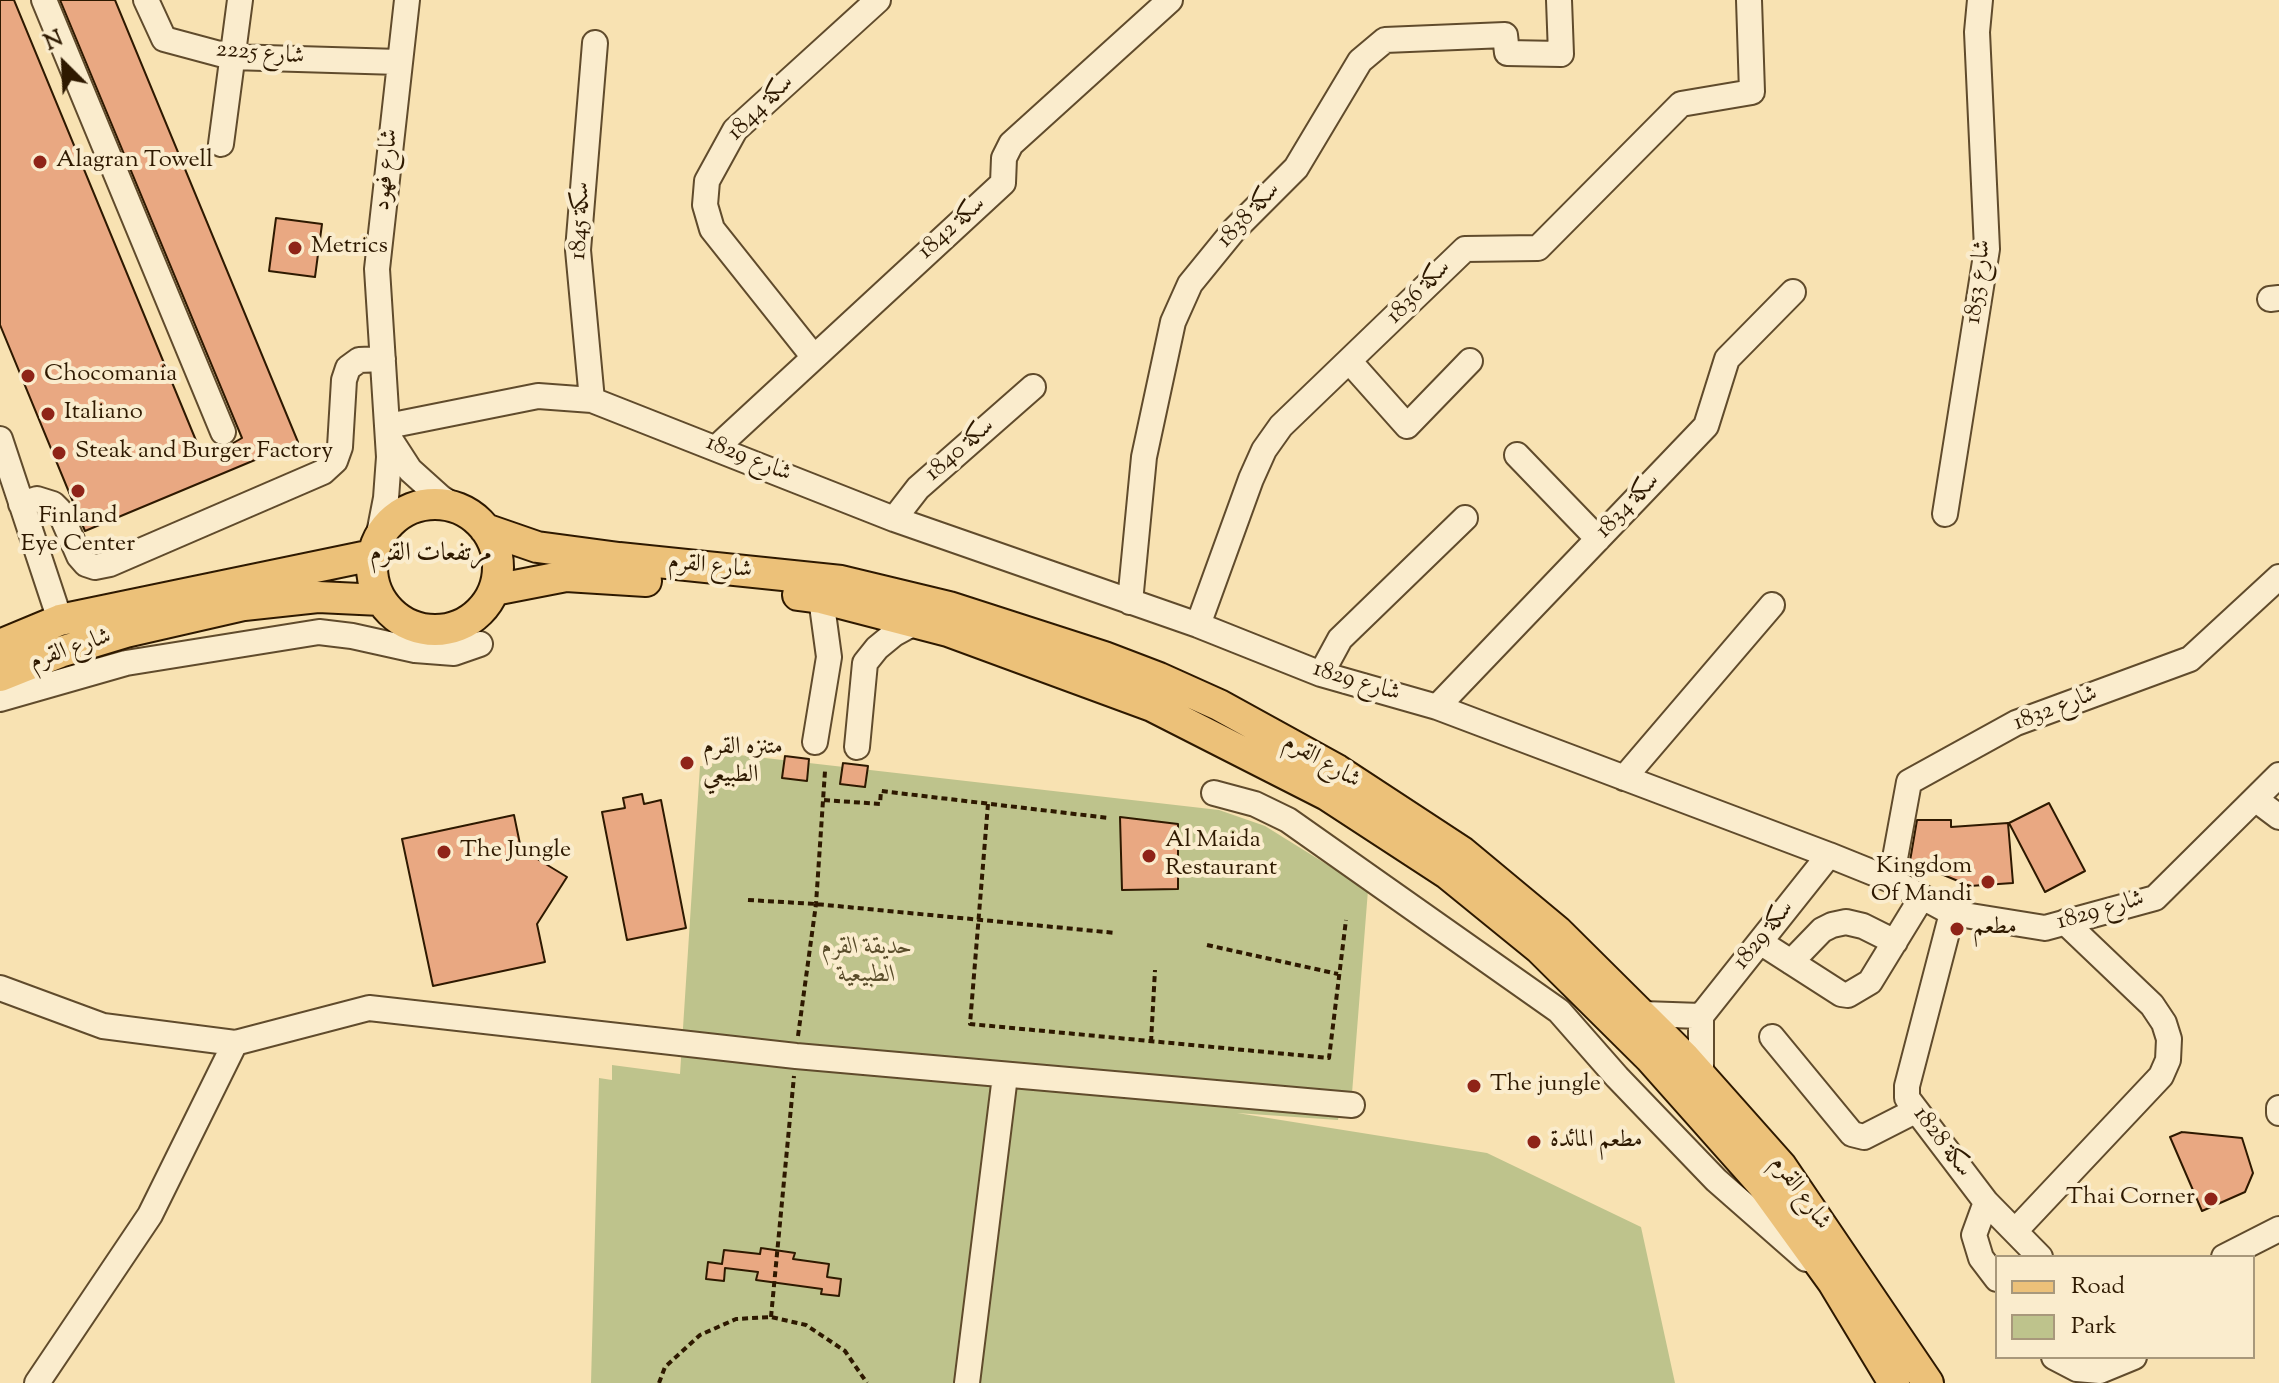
<!DOCTYPE html>
<meta charset="utf-8">
<style>
body{margin:0}
#map{position:relative;width:2279px;height:1383px;overflow:hidden;background:#f8e2b2;font-family:"Sorts Mill Goudy",serif}
canvas{display:block}
.legend{position:absolute;left:1995px;top:1255px;width:260px;height:104px;box-sizing:border-box;background:#faeccd;border:2px solid #a8987b;margin:0;padding:10px 14px;list-style:none;font-size:24px;color:#2e1900}
.legend li{display:flex;align-items:center;gap:16px;height:40px}
.legend b{width:40px;border:2px solid #a8987b}
.north{position:absolute;left:24px;top:24px;width:80px;height:80px;-webkit-text-stroke:6px #faeccd;paint-order:stroke;rotate:336deg;font-size:22px;font-weight:700;line-height:32px;text-align:center;color:#2e1900}
.north::after{content:'';display:block;margin:auto;width:28px;height:36px;background:#2e1900;clip-path:polygon(50% 0,100% 100%,50% 72%,0 100%)}
</style>
<div id="map">
<canvas width="2279" height="1383"></canvas>
<ul class="legend">
<li><b style="height:10px;background:#ecc179"></b>Road</li>
<li><b style="height:22px;background:#bec38c"></b>Park</li>
</ul>
<div class="north">N</div>
</div>
<script>
const c = document.querySelector('canvas').getContext('2d');
c.lineJoin = 'round';
function paint(path, color) { c.fillStyle = color; c.fill(path, 'evenodd'); }
const toPath = rows => new Path2D(rows.map(r => 'M' + r).join(''));
function trace(path, color, width, dash) { c.strokeStyle = color; c.lineWidth = width; c.lineCap = dash ? 'butt' : 'round'; c.setLineDash(dash || []); c.stroke(path); }
function write(font, color, halo, rows, align = 'center') {
  c.font = font + ' "Sorts Mill Goudy",Amiri,serif'; c.lineWidth = 8; c.setLineDash([]); c.textBaseline = 'middle'; c.strokeStyle = halo; c.fillStyle = color; for (const [text, x, y, turn = 0] of rows) {
    c.save(); c.translate(x, y); c.rotate((+turn || 0) * Math.PI / 180); c.textAlign = isNaN(turn) ? turn : align; if (halo) c.strokeText(text, 0, 0); c.fillText(text, 0, 0); c.restore();
  }
}
paint(toPath([
 [713,752,1219,810,1265,826,1368,890,1351,1106,1340,1106,1338,1120,1237,1113,1487,1153,1641,1227,1675,1383,591,1383,599,1078,612,1080,612,1065,680,1074,700,766,712,767]
]), '#bec38c');
const building = toPath([
 [0,0,14,0,202,455,228,446,242,438,60,0,115,0,298,442,85,531,0,325,0,0],
 [276,218,322,224,315,277,269,271,276,218],
 [785,756,809,759,807,781,782,778,785,756],
 [843,763,868,766,865,787,840,784,843,763],
 [642,794,644,804,661,800,686,928,627,940,602,812,625,808,623,798,642,794],
 [2049,803,2085,871,2045,892,2009,823,2049,803],
 [514,815,521,849,567,877,537,924,545,962,433,986,402,839,514,815],
 [1120,817,1178,824,1178,889,1122,890,1120,817],
 [1917,820,1951,820,1951,827,2008,823,2013,883,1970,886,1910,861,1917,820],
 [2182,1132,2242,1138,2253,1173,2245,1192,2202,1211,2170,1137,2182,1132],
 [761,1248,795,1253,793,1259,829,1264,827,1277,841,1279,839,1296,821,1294,822,1289,756,1280,758,1272,725,1268,724,1281,706,1279,708,1262,722,1264,724,1250,760,1254,761,1248]
]);
paint(building, '#e9a882');
trace(building, '#2e1900', 2);
const minor = toPath([
 [44,0,223,432],
 [146,0,164,39,231,57,399,62],
 [221,144,240,0],
 [2270,299,2279,298],
 [813,356,712,229,705,205,707,181,735,130,878,0],
 [1350,362,1407,426,1470,361],
 [592,400,578,250,595,43],
 [388,426,538,396,592,400,894,519,1198,625,1321,674,1437,707,1829,855,1891,880,1952,913,2045,928,2155,898,2279,775],
 [388,436,410,470,440,497,457,508],
 [0,439,60,620],
 [716,448,1003,183,1004,158,1011,144,1170,0],
 [1517,455,1598,539],
 [21,504,37,499,53,504,59,510,79,556,86,564,95,567,110,564,323,472,335,461,340,447,344,380,348,368,359,360,383,359],
 [1945,514,1987,249,1977,32,1980,0],
 [894,519,918,488,1033,387],
 [378,539,386,498,389,457,377,269,407,0],
 [1130,602,1144,457,1173,322,1190,284,1234,230,1296,168,1360,61,1385,40,1505,35,1507,53,1561,54,1559,0],
 [1198,625,1251,479,1264,450,1281,426,1465,249,1538,248,1681,104,1752,92,1749,0],
 [1321,674,1340,639,1465,518],
 [0,699,126,663,319,632,352,636,415,650,454,653,480,644],
 [1437,707,1706,426,1727,359,1793,292],
 [815,742,829,657,821,598],
 [857,747,865,663,877,648,894,634,916,622],
 [1624,778,1772,605],
 [1214,793,1255,804,1288,820,1559,1011,1617,1077,1716,1180,1806,1259],
 [2255,799,2279,817],
 [1891,880,1909,782,2016,723,2190,659,2279,577],
 [1952,913,1907,1086,1907,1098,1986,1202,2040,1257],
 [1760,942,1841,994,1848,995,1870,982,1922,897],
 [1791,962,1822,930,1832,925,1846,922,1863,926,1895,942],
 [0,988,103,1026,235,1043,369,1008,796,1056,1352,1105],
 [1643,1014,1701,1016],
 [1772,1037,1852,1134,1864,1137,1915,1111],
 [1701,1075,1701,1016,1829,855],
 [2279,1108,2279,1113],
 [1986,1202,1974,1235,1981,1258,1997,1279],
 [2015,1231,2161,1076,2168,1060,2169,1039,2164,1023,2152,1005,2065,922],
 [2224,1257,2279,1229],
 [2054,1357,2077,1369,2100,1371,2134,1357],
 [37,1383,150,1215,235,1043],
 [967,1383,1005,1076]
]);
const major = toPath([
 '372 567a63 63 0 1 1 126 0a63 63 0 1 1-126 0Z',
 [485,529,537,547,619,558,841,581,949,607,1104,657,1159,678,1219,705,1337,770,1462,852,1557,931,1685,1058,1781,1166,1928,1383],
 [494,590,566,576,646,581],
 [798,595,821,598,948,631,1152,706,1327,795,1448,874,1539,948,1650,1058,1762,1184,1833,1282,1894,1383],
 [0,645,60,620,373,555],
 [0,676,60,652,126,632,244,605,318,597,381,600]
]);
trace(minor, '#604b2c', 28);
trace(major, '#2e1900', 34);
trace(toPath([
 [824,800,880,804,881,791,1109,818],
 [988,804,970,1024,1329,1058,1346,920],
 [748,900,816,904,1116,933],
 [1207,945,1338,974],
 [798,1036,816,904,825,771],
 [1151,1042,1155,970],
 [771,1317,794,1076],
 [659,1383,665,1367,700,1335,736,1319,771,1317,806,1325,845,1351,867,1383]
]), '#2e1900', 4, [6, 4]);
trace(minor, '#faeccd', 24);
trace(major, '#ecc179', 30);
for (const [x, y, r, color] of [
 [40,162,8,"#8f2418"],
 [295,248,8,"#8f2418"],
 [28,376,8,"#8f2418"],
 [48,414,8,"#8f2418"],
 [59,453,8,"#8f2418"],
 [78,491,8,"#8f2418"],
 [687,763,8,"#8f2418"],
 [444,852,8,"#8f2418"],
 [1149,856,8,"#8f2418"],
 [1988,882,8,"#8f2418"],
 [1957,929,8,"#8f2418"],
 [1474,1086,8,"#8f2418"],
 [1534,1142,8,"#8f2418"],
 [2211,1199,8,"#8f2418"]
]) { const dot = new Path2D(); dot.arc(x, y, r, 0, 2 * Math.PI); c.fillStyle = color; c.fill(dot); trace(dot, '#faeccd', 3); }
write('24px', '#2e1900', '#faeccd', [
 ["شارع 2225",260,55,5],
 ["سكة 1844",762,109,-45],
 ["شارع فهود",388,170,-84],
 ["1838 سكة",1250,216,-47],
 ["1845 سكة",582,221,-87],
 ["سكة 1842",953,229,-42],
 ["شارع 1853",1980,282,-83],
 ["سكة 1836",1420,293,-45],
 ["سكة 1840",961,451,-41],
 ["1829 شارع",748,460,22],
 ["سكة 1834",1629,507,-46],
 ["شارع القرم",710,568,6],
 ["شارع القرم",71,651,-19],
 ["1829 شارع",1356,683,17],
 ["1832 شارع",2056,710,-21],
 ["شارع القرم",1321,763,30],
 ["1829 شارع",2101,912,-16],
 ["سكة 1829",1765,936,-51],
 ["سكة 1828",1941,1143,53],
 ["شارع القرم",1799,1194,54]
]);
write('24px', '#2e1900', '#faeccd', [
 ["Alagran Towell",56,162],
 ["Metrics",311,248],
 ["Chocomania",44,376],
 ["Italiano",64,414],
 ["Steak and Burger Factory",75,453],
 ["Finland",78,518,"center"],
 ["Eye Center",78,546,"center"],
 ["متنزه القرم",703,749],
 ["الطبيعي",703,777],
 ["Al Maida",1165,842],
 ["Restaurant",1165,870],
 ["The Jungle",460,852],
 ["Kingdom",1972,868,"right"],
 ["Of Mandi",1972,896,"right"],
 ["مطعم",1973,929],
 ["The jungle",1490,1086],
 ["مطعم المائدة",1550,1142],
 ["Thai Corner",2195,1199,"right"]
], 'left');
write('italic 24px', '#594c2a', '#faeccd', [
 ["حديقة القرم",867,949],
 ["الطبيعية",867,977]
]);
write('26px', '#2e1900', '#faeccd', [
 ["مرتفعات القرم",431,556]
]);
</script>
